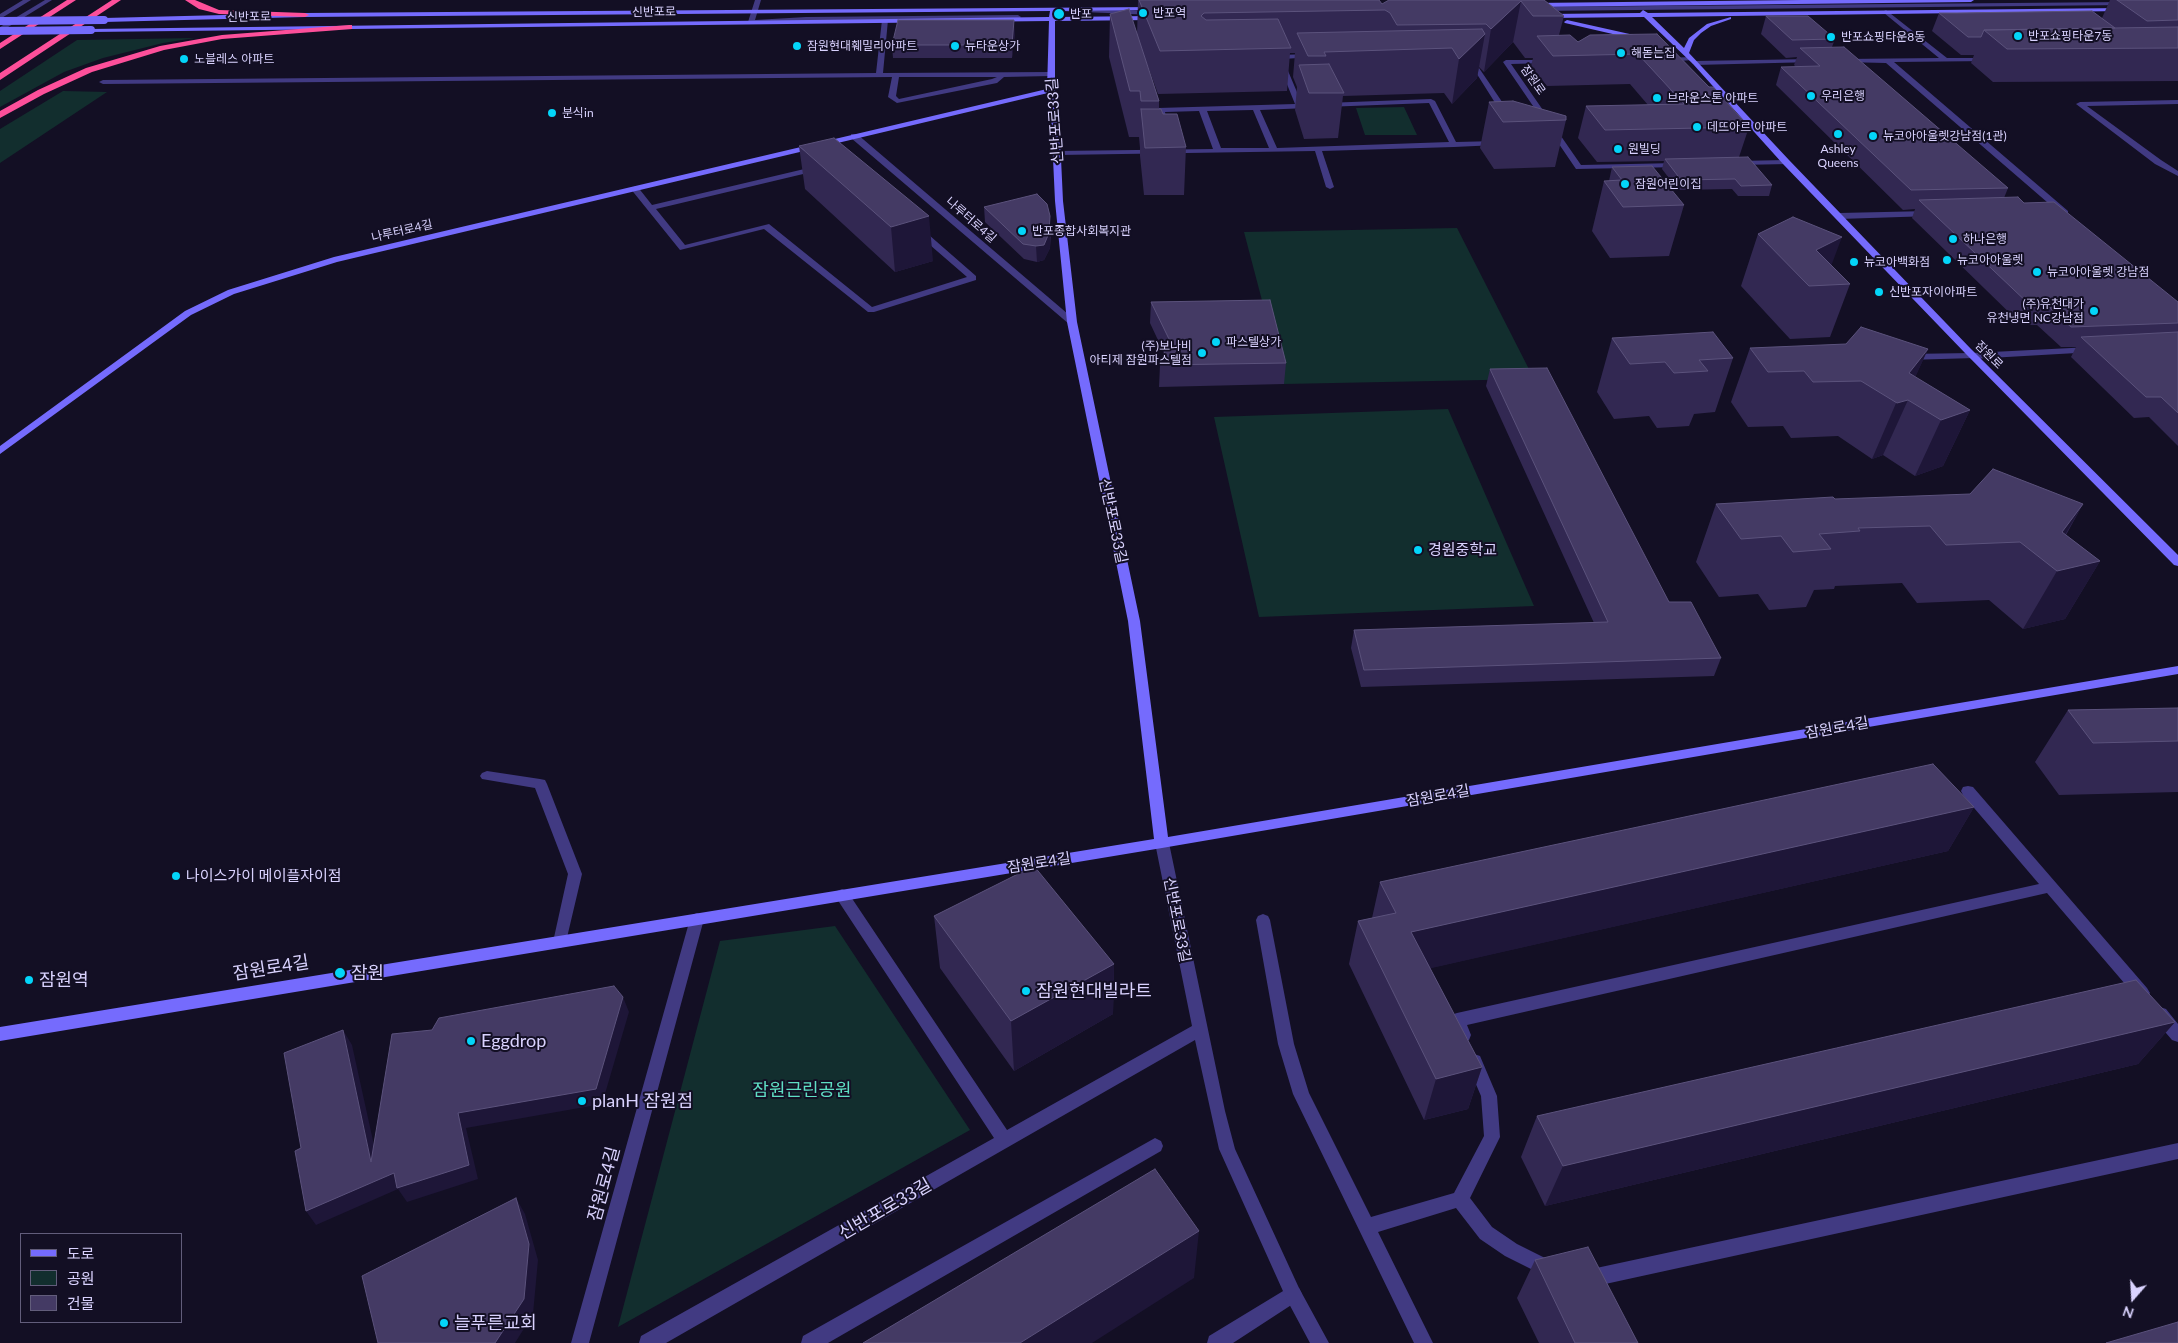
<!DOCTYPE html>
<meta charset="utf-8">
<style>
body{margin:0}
#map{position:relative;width:2178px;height:1343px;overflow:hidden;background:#130f24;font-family:Lato,"Noto Sans KR",sans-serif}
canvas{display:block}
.legend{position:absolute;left:20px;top:1233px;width:162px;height:90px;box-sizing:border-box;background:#130f24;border:1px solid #625d7b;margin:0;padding:6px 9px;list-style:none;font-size:15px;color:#d9d2fe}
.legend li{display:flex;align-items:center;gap:10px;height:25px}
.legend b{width:25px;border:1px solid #625d7b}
.north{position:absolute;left:2108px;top:1273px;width:50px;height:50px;-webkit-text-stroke:4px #130f24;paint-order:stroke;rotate:199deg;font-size:14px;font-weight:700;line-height:20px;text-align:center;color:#d9d2fe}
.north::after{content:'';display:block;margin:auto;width:18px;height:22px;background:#d9d2fe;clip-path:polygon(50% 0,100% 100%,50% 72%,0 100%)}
</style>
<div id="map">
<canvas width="2178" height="1343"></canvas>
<ul class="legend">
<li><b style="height:6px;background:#756bfd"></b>도로</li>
<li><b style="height:14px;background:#122e2e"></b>공원</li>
<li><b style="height:14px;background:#443a64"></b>건물</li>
</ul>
<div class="north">N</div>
</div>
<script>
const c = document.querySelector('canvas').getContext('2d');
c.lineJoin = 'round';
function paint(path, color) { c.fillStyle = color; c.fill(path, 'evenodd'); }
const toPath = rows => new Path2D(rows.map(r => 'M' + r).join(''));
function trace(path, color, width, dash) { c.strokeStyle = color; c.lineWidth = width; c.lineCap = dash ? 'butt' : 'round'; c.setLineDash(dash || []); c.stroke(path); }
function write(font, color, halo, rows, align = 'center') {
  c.font = font + ' Lato,"Noto Sans KR",sans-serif'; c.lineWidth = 4; c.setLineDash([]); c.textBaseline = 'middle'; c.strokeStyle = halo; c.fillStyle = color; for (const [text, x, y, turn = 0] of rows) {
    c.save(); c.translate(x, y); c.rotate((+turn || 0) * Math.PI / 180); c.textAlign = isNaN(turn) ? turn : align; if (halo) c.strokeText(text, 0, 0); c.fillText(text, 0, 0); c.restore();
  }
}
paint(toPath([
 [195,38,163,43,103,58,64,72,0,107,0,91,77,40],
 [63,91,107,92,0,163,0,129],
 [1404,107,1417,135,1365,135,1356,108],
 [1457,228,1534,379,1284,384,1244,232],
 [1448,409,1534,606,1259,617,1214,417],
 [835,926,970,1130,618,1327,720,941]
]), '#122e2e');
paint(toPath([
 [755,0,761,0,755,20,806,17,1018,15,1021,17,1020,18,888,20,883,73,1051,72,1055,74,1051,76,1004,77,997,83,897,103,888,97,892,77,103,84,99,82,103,80,876,73,882,20,751,24,748,22,755,0],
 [899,77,997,77,992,79,899,99,896,96,899,77],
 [2128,2,2128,4,2126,5,1538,11,1535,9,1538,7,2128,2],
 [1062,8,1154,11,1157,13,1154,15,1060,11,1060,9,1062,8],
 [1311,54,1314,56,1313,57,1283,59,1302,104,1308,104,1308,108,1260,110,1277,148,1449,142,1429,103,1325,107,1321,105,1325,103,1431,99,1435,101,1456,142,1497,141,1501,143,1497,145,1454,147,1322,151,1334,187,1330,189,1326,187,1315,151,1058,155,1054,153,1058,151,1213,149,1199,111,1165,112,1168,126,1164,128,1160,126,1158,108,1295,104,1276,57,1279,55,1311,54],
 [1253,110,1269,148,1221,148,1207,111,1253,110],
 [1463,68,1479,68,1511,115,1510,117,1504,117,1475,71,1463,70,1463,68],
 [2178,100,2178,104,2087,106,2161,160,2178,171,2178,176,2155,164,2076,104,2080,102,2178,100],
 [817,166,820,166,820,170,656,209,685,245,769,224,872,307,967,277,915,232,915,228,921,228,976,276,976,280,874,312,868,312,764,229,680,250,630,188,637,186,652,205,817,166],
 [1972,353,1975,354,1975,358,1907,360,1902,357,1907,354,1972,353],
 [1968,786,1973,787,2147,988,2150,993,2147,998,2142,999,2137,998,2047,893,1467,1025,1471,1035,1469,1040,1463,1042,1457,1040,1449,1020,1451,1015,1457,1013,2039,884,1963,795,1961,791,1963,787,1968,786],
 [1263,914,1268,916,1270,920,1294,1044,1309,1093,1371,1217,1454,1193,1484,1136,1481,1096,1466,1061,1468,1056,1474,1054,1480,1056,1497,1096,1500,1137,1470,1198,1492,1227,1517,1244,1555,1263,1558,1269,1555,1275,1549,1278,1505,1256,1480,1239,1456,1208,1378,1232,1433,1343,1414,1343,1293,1094,1278,1044,1256,920,1258,916,1263,914],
 [2160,1007,2166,1009,2178,1024,2178,1042,2172,1040,2154,1019,2152,1014,2154,1009,2160,1007],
 [1155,1138,1161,1141,1163,1146,1161,1151,828,1343,801,1343,803,1336,1155,1138],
 [2178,1143,2178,1159,1587,1288,1581,1285,1578,1279,1581,1273,1587,1270,2178,1143],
 [1293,1285,1299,1288,1302,1294,1299,1300,1233,1343,1207,1343,1209,1336,1293,1285]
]), '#413a82');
paint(toPath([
 [23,0,31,0,0,19,0,14,23,0],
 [45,0,52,0,0,32,0,27,45,0],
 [1886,10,1947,58,1992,58,1993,59,1990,61,1894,62,2068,211,2068,215,2062,215,1886,63,1843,62,1843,60,1845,59,1939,58,1884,13,1884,11,1886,10],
 [1691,57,1694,59,1693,60,1665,62,1662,60,1665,58,1691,57],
 [1812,59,1814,60,1814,62,1695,65,1692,63,1695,61,1812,59],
 [1550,60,1550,62,1548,63,1511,64,1581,165,1678,163,1682,165,1681,167,1576,169,1503,62,1506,60,1550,60],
 [851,134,857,134,1075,320,1075,324,1069,324,851,138,851,134],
 [1786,160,1789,160,1789,164,1738,165,1734,163,1738,161,1786,160],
 [1929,211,1933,214,1932,216,1839,219,1835,216,1839,213,1929,211],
 [2091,347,2096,350,2094,352,1972,359,1967,356,1972,353,2091,347],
 [487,771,540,779,545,780,547,784,582,874,565,946,560,948,555,946,553,942,568,874,535,788,482,779,480,776,482,773,487,771],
 [1162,838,1167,839,1169,843,1225,1111,1235,1149,1299,1288,1329,1343,1310,1343,1287,1300,1219,1149,1195,1040,666,1343,639,1343,641,1336,994,1138,837,899,835,895,837,891,842,889,847,891,1007,1130,1192,1026,1155,843,1157,839,1162,838],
 [697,913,702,915,704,919,589,1343,571,1343,690,919,692,915,697,913]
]), '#413a82');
paint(toPath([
 [1802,0,1974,0,1971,2,1533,7,1530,5,1533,3,1802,0],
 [1155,7,1155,9,1153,10,1054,11,1055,17,1153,16,1156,18,1153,20,1055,21,1055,90,1059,116,1063,201,1077,322,1140,621,1168,837,2178,666,2178,674,1162,848,0,1041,0,1027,1154,839,1128,621,1067,322,1055,201,1051,116,1048,93,337,262,234,294,191,315,0,454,0,446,185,311,228,290,334,257,1047,89,1049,21,91,32,88,30,89,29,1049,17,1050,11,305,17,104,22,101,20,104,18,305,13,1155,7],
 [2125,8,2125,10,2123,11,1652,17,1684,48,1689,38,1707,24,1731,17,1731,19,1711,26,1701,33,1694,40,1689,53,1789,160,1971,349,2178,555,2178,566,2174,565,1965,353,1783,164,1693,64,1644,17,1548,18,1545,16,1548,14,1640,13,1643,10,1648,13,2125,8],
 [1567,20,1643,37,1646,39,1643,41,1565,23,1564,22,1567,20]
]), '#756bfd');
paint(toPath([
 [67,0,76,0,0,49,0,43,67,0],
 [112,0,121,0,0,80,0,73,112,0],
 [185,0,195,0,219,10,305,13,309,15,305,17,219,14,199,9,185,0],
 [349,25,352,25,352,29,222,39,164,50,92,72,44,94,0,118,0,111,38,90,86,68,160,46,222,35,349,25]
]), '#fd4f9a');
trace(toPath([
 [0,21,104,20],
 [0,31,91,30]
]), '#756bfd', 8);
paint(toPath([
 [1138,0,1382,4,1544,0,1564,16,1559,35,1578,42,1657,34,1749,127,1739,157,1772,185,1769,196,1738,196,1732,189,1678,190,1662,169,1664,161,1597,162,1578,138,1586,106,1648,105,1630,84,1547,86,1531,66,1533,58,1525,58,1513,42,1484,72,1479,67,1477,78,1452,104,1444,93,1343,96,1338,138,1304,139,1295,110,1297,87,1293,77,1295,53,1290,53,1287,91,1158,94,1146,61,1159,101,1159,109,1163,114,1186,147,1184,195,1144,195,1140,156,1140,148,1139,137,1129,137,1109,57,1110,14,1137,36],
 [2110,0,2178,0,2178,81,1993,82,1971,63,1974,55,1961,55,1932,31,1939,13,2102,18],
 [1766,16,1835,39,1832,47,2008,188,2004,198,2024,203,2178,302,2178,446,2149,417,2134,418,2071,357,2076,347,2061,347,2037,325,2022,325,1912,218,1915,209,1903,210,1776,85,1781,67,1796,67,1794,65,1797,57,1786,58,1761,34],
 [1015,33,1012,58,893,58,892,45],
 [1489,102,1566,120,1555,167,1494,169,1480,148],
 [799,146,933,261,895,272,805,189],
 [1612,167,1684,205,1669,256,1610,258,1592,231,1604,181,1609,181],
 [984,207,1051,231,1050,248,1044,260,1037,262,1024,259,985,222],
 [1758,234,1832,266,1850,284,1830,337,1790,339,1741,286],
 [1151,302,1286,363,1284,384,1159,387,1160,365,1164,353,1150,323],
 [1612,338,1733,358,1715,412,1694,414,1689,426,1657,428,1649,416,1614,419,1597,392],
 [1750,348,1928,349,1915,377,1970,410,1943,466,1915,476,1883,455,1872,459,1838,436,1791,438,1783,426,1748,427,1731,402],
 [1490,369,1669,602,1721,658,1714,676,1361,687,1351,648,1354,630,1594,623,1486,386],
 [1835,499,2083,504,2066,535,2100,561,2065,619,2023,629,1989,600,1917,603,1902,583,1835,586,1834,589,1814,590,1806,607,1769,610,1758,594,1719,597,1696,562,1716,504],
 [2178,708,2178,792,2059,795,2035,762,2068,710],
 [1974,807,1948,851,1430,968,1482,1067,1468,1109,1424,1120,1349,964,1358,921,1372,918,1380,882],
 [934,916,1114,964,1113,1014,1014,1071,940,968],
 [2175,1022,2138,1064,1545,1206,1521,1157,1537,1116],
 [1535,1260,1638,1343,1539,1343,1517,1298]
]), '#322852');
paint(toPath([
 [1521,1,1513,42,1484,72,1491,29],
 [1014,20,1015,33,1012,58,1012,45],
 [1485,34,1477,78,1452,104,1459,59],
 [929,216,933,261,895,272,891,227],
 [1050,216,1050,248,1044,260,1037,262,1036,246],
 [1842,237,1824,285,1816,250],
 [1928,349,1905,400,1908,400,1883,455,1872,459,1909,373],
 [1970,410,1943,466,1915,476,1941,420],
 [2083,504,2050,561,2062,532],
 [2100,561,2065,619,2023,629,2057,571],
 [1974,807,1948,851,1401,975,1411,932],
 [1114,964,1113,1014,1014,1071,1011,1021],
 [623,997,629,1012,602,1104,466,1128,478,1179,407,1202,398,1189,316,1225,306,1211],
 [2175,1022,2138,1064,1545,1206,1563,1166],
 [343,1030,352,1045,381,1177,371,1162],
 [1482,1067,1468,1109,1424,1120,1436,1079],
 [516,1198,525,1214,538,1260,533,1314,515,1343,495,1343],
 [1199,1231,1194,1278,1092,1343,1020,1343]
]), '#1e1638');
const building = toPath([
 [1139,0,1379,0,1382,4,1389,0,1544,0,1564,16,1533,16,1521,1,1491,29,1486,24,1397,25,1390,13,1385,10,1204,13,1201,16,1206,20,1278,19,1291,48,1160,51,1139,0],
 [2117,0,2178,0,2178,20,2147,21,2117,0],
 [1129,9,1159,101,1141,101,1140,91,1130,91,1110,14,1129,9],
 [2092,11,2115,28,1984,30,1981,37,1968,37,1939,13,1957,13,2092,11],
 [1766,16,1808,16,1835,39,1792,40,1766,16],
 [898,20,1014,20,1012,45,892,45,898,20],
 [2178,27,2178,48,2007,49,1984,30,2178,27],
 [1482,29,1485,34,1459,59,1452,48,1324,52,1326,56,1308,56,1297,33,1482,29],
 [1657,34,1709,87,1713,87,1749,127,1605,130,1586,106,1684,104,1638,54,1553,56,1537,36,1570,35,1578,42,1590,35,1657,34],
 [1844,47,2008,188,1911,190,1781,67,1820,66,1800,48,1844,47],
 [1329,64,1344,93,1309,93,1299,65,1329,64],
 [1513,101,1566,116,1566,120,1503,122,1489,102,1513,101],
 [1141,109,1161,109,1163,114,1177,114,1186,147,1145,148,1141,109],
 [834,138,929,216,891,227,799,146,834,138],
 [1748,157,1772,185,1741,186,1735,179,1681,180,1665,159,1748,157],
 [1652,166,1684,205,1623,207,1604,181,1622,180,1612,167,1652,166],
 [1037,194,1047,204,1050,216,1049,233,1044,245,1036,246,1023,244,984,207,1037,194],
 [2018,197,2024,203,2054,202,2178,302,2178,323,2071,327,2047,305,2031,306,1919,200,2018,197],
 [1793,217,1842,237,1816,250,1850,284,1809,286,1758,234,1793,217],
 [1270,300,1286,363,1160,365,1169,339,1151,302,1270,300],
 [1861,327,1928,349,1909,373,1970,410,1941,420,1908,400,1897,403,1861,381,1813,382,1804,371,1768,372,1750,348,1846,344,1861,327],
 [1713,332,1733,358,1699,360,1708,371,1674,373,1665,362,1630,364,1612,338,1713,332],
 [2178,332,2178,413,2161,397,2146,397,2081,337,2178,332],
 [1547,368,1669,602,1691,602,1721,658,1364,670,1354,630,1608,622,1490,369,1547,368],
 [1993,469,2083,504,2062,532,2100,561,2057,571,2020,542,1946,545,1930,526,1858,528,1860,531,1819,534,1831,549,1793,552,1781,536,1741,539,1716,504,1833,497,1835,499,1970,494,1993,469],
 [2178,708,2178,741,2093,743,2068,710,2178,708],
 [1933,764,1974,807,1411,932,1482,1067,1436,1079,1358,921,1396,913,1380,882,1933,764],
 [1034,866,1114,964,1011,1021,934,916,1034,866],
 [2136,980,2175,1022,1563,1166,1537,1116,2136,980],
 [614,986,623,997,596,1089,458,1113,469,1165,397,1188,394,1173,306,1211,295,1151,301,1148,284,1053,343,1030,371,1162,392,1034,432,1030,439,1018,614,986],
 [1155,1169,1199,1231,1020,1343,863,1343,1155,1169],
 [516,1198,529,1244,524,1299,495,1343,378,1343,362,1276,516,1198],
 [1588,1247,1638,1343,1575,1343,1535,1260,1588,1247],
 [2178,1322,2178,1343,2106,1343,2178,1322]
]);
paint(building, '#443a64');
trace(building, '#5b527c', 1);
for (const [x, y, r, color] of [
 [1143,13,5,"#03d5f9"],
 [1059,14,6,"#03d5f9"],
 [2018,36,5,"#03d5f9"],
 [1831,37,5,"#03d5f9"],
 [797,46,5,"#03d5f9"],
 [955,46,5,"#03d5f9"],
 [1621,53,5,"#03d5f9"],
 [184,59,5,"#03d5f9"],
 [1811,96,5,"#03d5f9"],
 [1657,98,5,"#03d5f9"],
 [552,113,5,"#03d5f9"],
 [1697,127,5,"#03d5f9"],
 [1838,134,5,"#03d5f9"],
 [1873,136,5,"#03d5f9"],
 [1618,149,5,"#03d5f9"],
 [1625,184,5,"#03d5f9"],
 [1022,231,5,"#03d5f9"],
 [1953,239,5,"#03d5f9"],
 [1947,260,5,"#03d5f9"],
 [1854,262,5,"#03d5f9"],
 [2037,272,5,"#03d5f9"],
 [1879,292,5,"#03d5f9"],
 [2094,311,5,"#03d5f9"],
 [1216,342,5,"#03d5f9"],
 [1202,353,5,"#03d5f9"],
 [1418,550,5,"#03d5f9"],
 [176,876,5,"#03d5f9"],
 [340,973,6,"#03d5f9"],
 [29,980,5,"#03d5f9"],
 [1026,991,5,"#03d5f9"],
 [471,1041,5,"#03d5f9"],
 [582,1101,5,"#03d5f9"],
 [444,1323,5,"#03d5f9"]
]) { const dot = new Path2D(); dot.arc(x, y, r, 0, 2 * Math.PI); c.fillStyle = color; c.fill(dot); trace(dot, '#130f24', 2); }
write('12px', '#d9d2fe', '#130f24', [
 ["신반포로",654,12,-1],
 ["신반포로",249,17,-1],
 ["잠원로",1533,80,55],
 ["나루터로4길",971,220,41],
 ["나루터로4길",402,231,-13],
 ["잠원로",1989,355,45]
]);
write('12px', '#d9d2fe', '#130f24', [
 ["반포역",1153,13],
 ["반포",1070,14],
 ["반포쇼핑타운7동",2028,36],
 ["반포쇼핑타운8동",1841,37],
 ["잠원현대훼밀리아파트",807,46],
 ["뉴타운상가",965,46],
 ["해돋는집",1631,53],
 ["노블레스 아파트",194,59],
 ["우리은행",1821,96],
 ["브라운스톤 아파트",1667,98],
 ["분식in",562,113],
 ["데뜨아르 아파트",1707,127],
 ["뉴코아아울렛강남점(1관)",1883,136],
 ["원빌딩",1628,149],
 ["Ashley",1838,149,"center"],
 ["Queens",1838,163,"center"],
 ["잠원어린이집",1635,184],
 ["반포종합사회복지관",1032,231],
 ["하나은행",1963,239],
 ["뉴코아아울렛",1957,260],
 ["뉴코아백화점",1864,262],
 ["뉴코아아울렛 강남점",2047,272],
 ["신반포자이아파트",1889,292],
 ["(주)유천대가",2084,304,"right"],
 ["유천냉면 NC강남점",2084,318,"right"],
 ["파스텔상가",1226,342],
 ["(주)보나비",1192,346,"right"],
 ["아티제 잠원파스텔점",1192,360,"right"]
], 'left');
write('15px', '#d9d2fe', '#130f24', [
 ["신반포로33길",1055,121,-94],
 ["신반포로33길",1113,521,78],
 ["잠원로4길",1837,728,-10],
 ["잠원로4길",1438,796,-10],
 ["잠원로4길",1039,863,-9],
 ["신반포로33길",1177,920,79]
]);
write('15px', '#d9d2fe', '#130f24', [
 ["경원중학교",1428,550],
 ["나이스가이 메이플자이점",186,876]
], 'left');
write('18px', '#d9d2fe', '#130f24', [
 ["잠원로4길",271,968,-9],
 ["잠원로4길",604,1184,-75],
 ["신반포로33길",885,1209,-30]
]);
write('18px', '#d9d2fe', '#130f24', [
 ["잠원",351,973],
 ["잠원역",39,980],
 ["잠원현대빌라트",1036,991],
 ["Eggdrop",481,1041],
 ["planH 잠원점",592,1101],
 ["늘푸른교회",454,1323]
], 'left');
write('18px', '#5fdec4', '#130f24', [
 ["잠원근린공원",802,1090]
]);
</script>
